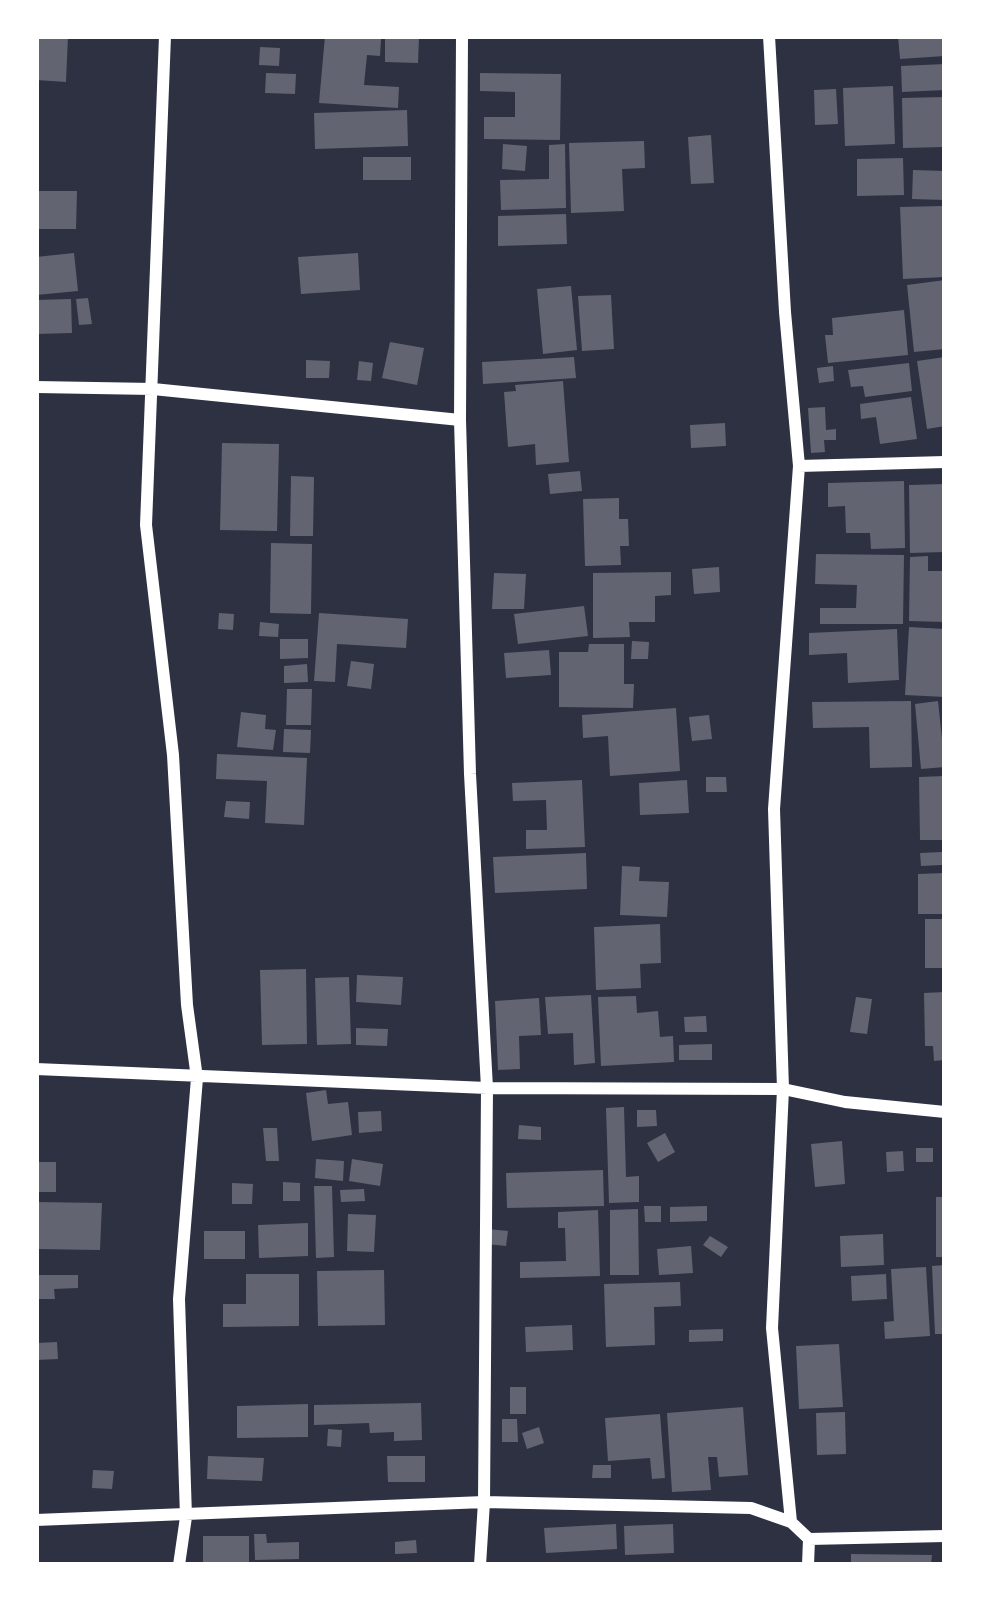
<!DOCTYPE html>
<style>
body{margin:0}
#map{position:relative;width:981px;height:1601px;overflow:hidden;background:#2d3142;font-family:"Varela Round",sans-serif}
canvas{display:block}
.frame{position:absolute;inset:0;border:39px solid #fff;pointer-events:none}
</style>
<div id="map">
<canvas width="981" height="1601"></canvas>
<div class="frame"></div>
</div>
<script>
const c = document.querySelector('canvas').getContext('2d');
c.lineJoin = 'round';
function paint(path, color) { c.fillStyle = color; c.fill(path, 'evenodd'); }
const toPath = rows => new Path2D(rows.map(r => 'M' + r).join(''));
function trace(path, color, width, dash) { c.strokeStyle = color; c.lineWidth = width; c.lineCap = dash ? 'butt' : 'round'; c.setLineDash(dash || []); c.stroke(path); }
paint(toPath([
 [36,36,68,36,66,82,36,80],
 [325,36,381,39,380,56,367,55,364,85,399,87,398,108,319,103],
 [898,36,945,36,945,56,900,59],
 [385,38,419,38,418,63,385,62],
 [260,47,280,48,279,66,259,65],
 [945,64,945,90,902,92,901,66],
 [266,73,296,74,295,94,265,93],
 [480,73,561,74,560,140,484,139,484,117,515,117,515,92,480,91],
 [893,86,895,144,845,146,843,88],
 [836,89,838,124,815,125,814,90],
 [945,97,945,147,903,148,902,98],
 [407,110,408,146,315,149,314,113],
 [711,135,714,183,691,184,688,137],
 [644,141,645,168,622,169,624,211,571,213,569,143],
 [503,144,527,146,525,171,502,169],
 [565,144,566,208,501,210,500,180,549,179,549,145],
 [363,157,411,157,411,180,363,180],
 [903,158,904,195,857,196,857,159],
 [913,170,945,171,945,200,912,199],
 [36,191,77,191,76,229,36,229],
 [942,206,945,277,903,279,900,207],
 [566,214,567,244,498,246,498,216],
 [74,253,78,291,36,295,36,257],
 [358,253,360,290,301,294,298,257],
 [945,280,945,349,914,352,907,285],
 [571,286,577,350,543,354,537,289],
 [611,295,614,349,582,351,578,296],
 [88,298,92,324,79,325,76,299],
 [71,299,72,333,36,334,36,300],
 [904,310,908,355,828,363,825,335,833,335,832,318],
 [390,342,424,348,417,385,382,378],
 [574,357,576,378,483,384,482,362],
 [945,357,945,426,927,429,917,361],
 [306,360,330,361,329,378,306,378],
 [359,361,373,363,371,381,357,380],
 [909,363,912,391,865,397,863,386,851,387,848,370],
 [833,366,834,381,819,383,817,368],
 [563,381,569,462,536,465,535,444,508,447,504,392,516,391,515,385],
 [911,397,917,439,880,444,876,417,861,419,860,404],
 [825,407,826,430,836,429,836,440,824,440,825,452,811,453,808,408],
 [725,423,726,446,691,448,690,425],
 [222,443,279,444,277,531,220,530],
 [580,471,582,491,550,494,548,474],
 [291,476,314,477,313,536,290,536],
 [904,481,905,548,871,549,870,533,846,533,845,506,828,507,828,483],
 [945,484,945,552,910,553,909,485],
 [619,498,619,519,628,519,629,546,620,546,621,565,585,566,583,499],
 [271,543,312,544,311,614,270,613],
 [816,554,904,555,903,624,820,624,820,608,856,608,857,585,815,584],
 [928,556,928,571,945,571,945,622,909,621,910,557],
 [719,567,720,592,694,594,692,569],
 [671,572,671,595,655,596,655,622,629,622,630,637,593,638,593,573],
 [494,573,526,574,524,609,492,609],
 [584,606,588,636,518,644,514,614],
 [219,613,234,614,233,630,218,629],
 [319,613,408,619,406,648,337,644,335,682,314,681],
 [260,622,279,624,278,637,259,636],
 [909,627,945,629,945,697,905,695],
 [897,629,899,680,848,683,847,653,809,655,809,633],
 [280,639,308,639,308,658,280,659],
 [632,641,649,642,648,659,631,659],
 [589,644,624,644,624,684,634,684,633,708,559,707,559,652,588,652],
 [549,650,551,675,506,678,504,653],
 [351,661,374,664,371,689,347,686],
 [307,664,308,682,284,683,284,666],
 [287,689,312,689,311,725,286,725],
 [911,701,912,767,870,768,869,727,813,728,812,702],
 [938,701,945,767,921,769,915,704],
 [676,708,680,771,610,776,608,736,583,738,582,715],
 [241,712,266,715,265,729,276,730,273,750,237,747],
 [709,715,712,739,692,741,689,717],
 [284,729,311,730,310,753,283,752],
 [217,754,307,758,304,825,265,823,267,781,216,779],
 [945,776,945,840,920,840,919,777],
 [706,777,726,777,727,792,706,792],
 [582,780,585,847,526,849,526,830,547,830,546,800,513,801,512,783],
 [687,780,689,813,640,815,639,783],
 [226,801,250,802,249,819,224,817],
 [942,852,942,865,921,866,920,853],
 [586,853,587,889,495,893,493,857],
 [622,866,640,867,639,881,669,882,667,917,620,915],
 [945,873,945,914,918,914,918,874],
 [925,919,945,919,945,968,925,968],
 [660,924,661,963,640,964,641,988,596,990,594,927],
 [306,969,307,1044,262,1045,260,970],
 [357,975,403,977,401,1005,356,1002],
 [349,977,351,1044,317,1045,315,978],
 [945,992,945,1060,934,1061,933,1046,925,1046,924,993],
 [591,995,595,1063,574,1065,573,1033,548,1034,545,997],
 [636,996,637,1013,658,1011,660,1037,673,1036,674,1062,601,1066,598,997],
 [856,997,872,999,867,1034,850,1032],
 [539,998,541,1035,519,1036,520,1069,498,1070,495,1001],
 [706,1016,707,1032,685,1032,684,1017],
 [356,1028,388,1029,387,1046,356,1045],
 [712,1044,712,1060,679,1060,679,1045],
 [326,1090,328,1104,348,1102,352,1135,312,1141,306,1093],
 [624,1107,626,1177,639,1176,639,1202,609,1203,606,1108],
 [637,1110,656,1110,657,1126,637,1127],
 [381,1111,382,1131,359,1133,358,1112],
 [519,1125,541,1127,541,1140,518,1139],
 [263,1128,277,1128,279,1161,266,1161],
 [665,1133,675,1152,658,1162,647,1143],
 [842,1141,845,1184,815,1187,811,1144],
 [916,1148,933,1148,933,1162,916,1162],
 [903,1151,904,1171,887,1172,886,1152],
 [316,1159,344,1161,343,1181,315,1178],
 [352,1159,383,1164,380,1186,349,1181],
 [36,1162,56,1162,56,1192,36,1192],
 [603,1170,604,1206,507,1208,506,1173],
 [283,1182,300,1183,300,1201,283,1201],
 [232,1183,253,1184,252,1204,232,1204],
 [314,1186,332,1186,334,1257,316,1258],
 [364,1189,365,1201,341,1202,340,1190],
 [936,1197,945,1197,945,1257,936,1257],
 [36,1202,102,1203,100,1250,36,1249],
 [644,1206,661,1206,661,1222,645,1222],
 [707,1206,707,1221,670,1222,670,1207],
 [638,1209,639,1275,610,1275,610,1210],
 [598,1210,600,1276,520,1278,520,1262,566,1261,565,1228,558,1228,558,1212],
 [348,1214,376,1215,374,1252,347,1251],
 [308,1223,308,1256,259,1258,258,1225],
 [488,1229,508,1231,506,1246,486,1244],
 [204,1231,245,1231,245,1259,204,1259],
 [883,1234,884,1265,841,1267,840,1236],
 [710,1236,728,1247,721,1257,703,1245],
 [691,1246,693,1273,659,1275,657,1249],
 [945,1265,945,1334,935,1334,932,1266],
 [926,1267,930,1336,885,1339,884,1322,894,1321,891,1269],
 [384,1270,385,1325,318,1326,317,1271],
 [246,1274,299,1274,299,1326,223,1327,223,1304,246,1304],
 [886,1274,887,1299,852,1301,851,1276],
 [36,1275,78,1275,78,1288,54,1289,55,1299,36,1299],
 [680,1282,681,1306,654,1307,655,1345,606,1347,604,1284],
 [572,1325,573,1350,526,1352,525,1327],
 [723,1329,723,1341,689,1342,689,1330],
 [57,1342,58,1359,36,1360,36,1343],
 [839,1344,843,1407,799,1409,796,1346],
 [510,1387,526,1387,526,1414,510,1414],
 [421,1403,422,1440,394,1441,394,1432,370,1433,369,1423,314,1425,314,1405],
 [308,1404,308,1437,237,1438,237,1406],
 [743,1407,748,1475,719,1477,717,1457,708,1457,711,1490,672,1492,667,1413],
 [845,1412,846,1454,817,1455,816,1413],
 [660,1414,665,1478,652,1479,650,1458,608,1461,605,1418],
 [502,1419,517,1419,518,1442,502,1442],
 [539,1427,544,1443,527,1449,522,1433],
 [328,1429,342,1430,341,1447,327,1446],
 [208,1456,264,1458,262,1481,207,1479],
 [387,1456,425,1456,425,1482,388,1482],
 [593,1465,611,1465,611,1478,592,1478],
 [93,1470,114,1471,112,1489,92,1488],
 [616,1524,617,1549,546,1553,544,1528],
 [673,1524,674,1553,625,1555,624,1526],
 [254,1534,266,1534,267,1543,299,1542,299,1559,255,1560],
 [203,1536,249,1536,249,1564,203,1565],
 [416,1540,417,1553,395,1554,395,1542],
 [851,1554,932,1555,931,1565,851,1565]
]), '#626471');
trace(toPath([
 [165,36,146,525,173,755,187,1005,197,1078,179,1299,186,1517,179,1565],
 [462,36,460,420,470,774,487,1088,484,1502,480,1565],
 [769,36,785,312,799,466,774,809,783,1089,772,1328,791,1522],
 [36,387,153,389,460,420],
 [799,466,945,462],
 [36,1069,487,1088,783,1089,845,1102,945,1112],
 [36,1520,484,1502,751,1508,791,1522,809,1539,945,1536],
 [808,1565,809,1539]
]), '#fff', 12);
</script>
